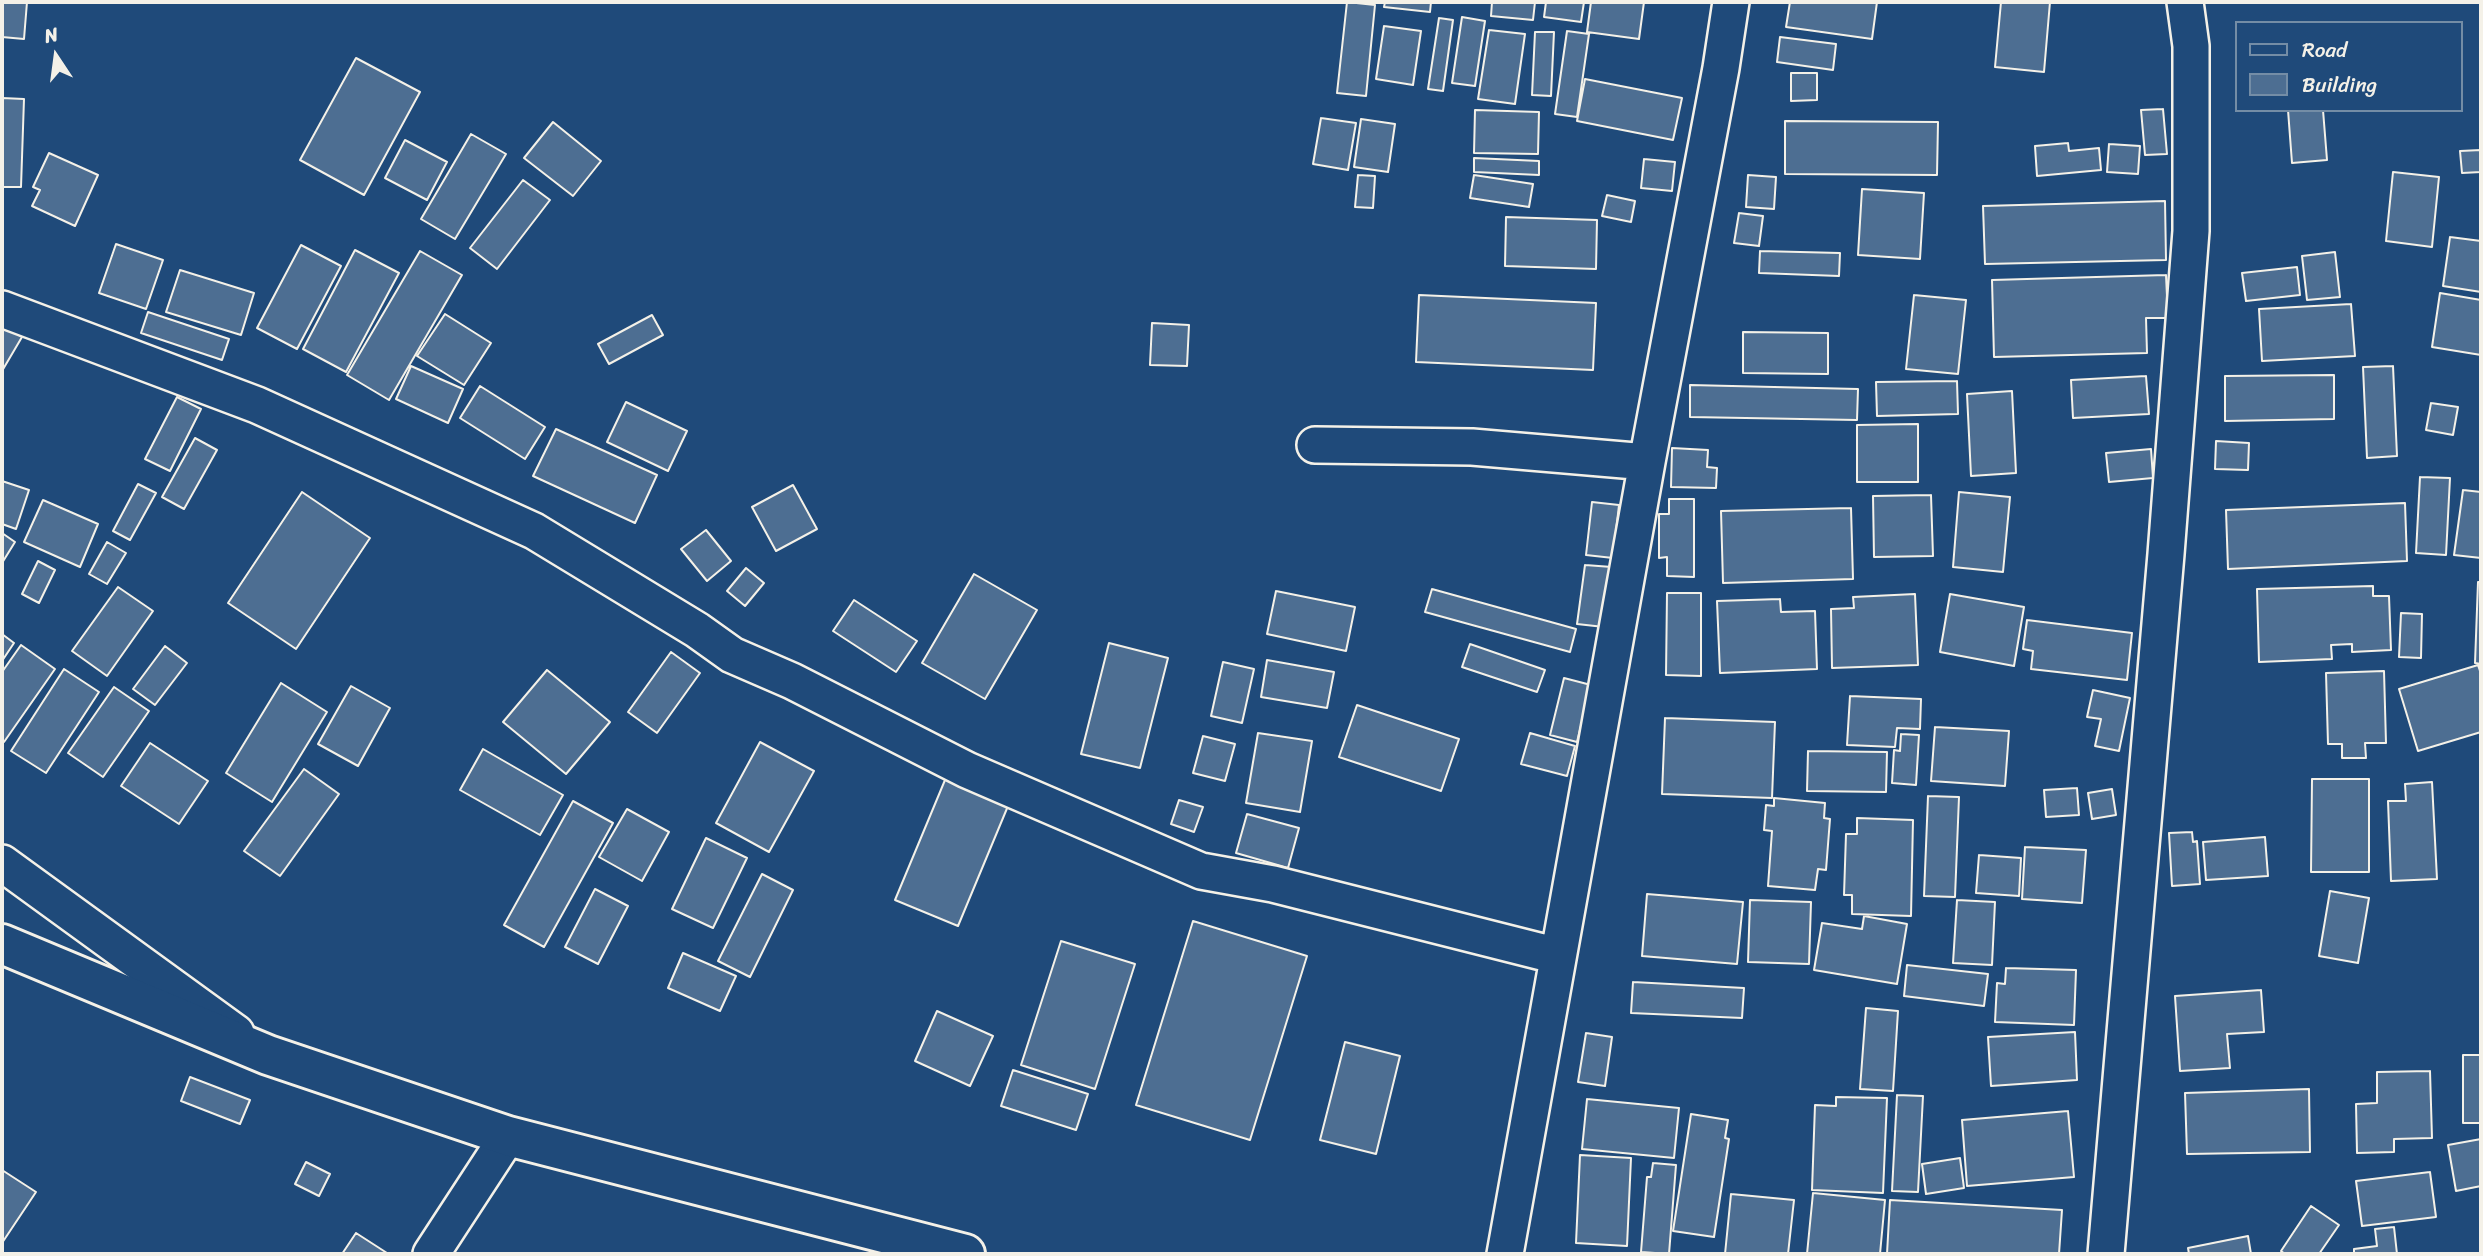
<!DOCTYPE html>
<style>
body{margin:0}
#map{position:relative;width:2483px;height:1256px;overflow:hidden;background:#1f4a7a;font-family:Sriracha,sans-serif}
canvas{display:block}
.frame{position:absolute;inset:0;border:4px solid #f4f1e8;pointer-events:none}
.legend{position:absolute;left:2235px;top:21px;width:228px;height:91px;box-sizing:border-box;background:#1f4a7a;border:2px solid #748da6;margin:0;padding:9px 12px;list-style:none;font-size:21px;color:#f4f1e8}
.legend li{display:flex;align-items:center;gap:14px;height:35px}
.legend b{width:35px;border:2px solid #748da6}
.north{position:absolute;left:21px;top:21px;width:70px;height:70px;-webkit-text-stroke:5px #1f4a7a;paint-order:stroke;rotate:347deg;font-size:19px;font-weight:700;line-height:28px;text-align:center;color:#f4f1e8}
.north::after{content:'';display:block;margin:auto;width:24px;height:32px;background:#f4f1e8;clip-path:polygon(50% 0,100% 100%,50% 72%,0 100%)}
</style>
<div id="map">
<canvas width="2483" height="1256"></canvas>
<div class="frame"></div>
<ul class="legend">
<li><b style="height:9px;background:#1f4a7a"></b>Road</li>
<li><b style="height:19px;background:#4d6e92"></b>Building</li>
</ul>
<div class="north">N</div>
</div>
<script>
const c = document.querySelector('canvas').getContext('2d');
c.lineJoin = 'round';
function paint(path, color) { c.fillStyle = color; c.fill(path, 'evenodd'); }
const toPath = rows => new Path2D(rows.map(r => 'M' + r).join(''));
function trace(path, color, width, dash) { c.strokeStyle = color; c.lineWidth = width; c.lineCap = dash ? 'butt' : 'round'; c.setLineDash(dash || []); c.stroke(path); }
const building = toPath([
 [2,2,27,2,24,39,2,37,2,2],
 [1347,2,1375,5,1366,96,1337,93,1347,2],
 [1385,2,1431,2,1430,12,1384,7,1385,2],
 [1492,2,1535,2,1533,20,1491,16,1492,2],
 [1546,2,1584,2,1581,22,1544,17,1546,2],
 [1591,2,1644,2,1639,39,1587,32,1591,2],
 [1790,2,1877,2,1872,39,1786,27,1790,2],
 [2001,2,2050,2,2044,72,1995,67,2001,2],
 [1462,17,1485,21,1475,86,1452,83,1462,17],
 [1439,18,1453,20,1443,91,1428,89,1439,18],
 [1384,26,1421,31,1413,85,1376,79,1384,26],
 [1489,30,1525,34,1515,104,1478,99,1489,30],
 [1567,31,1589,34,1577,117,1555,114,1567,31],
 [1535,32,1554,32,1551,96,1532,95,1535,32],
 [1780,37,1836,44,1833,70,1777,62,1780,37],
 [356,58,420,92,364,195,300,160,356,58],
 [1791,73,1817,73,1817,100,1791,101,1791,73],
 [1585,79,1682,98,1673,140,1577,121,1585,79],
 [2,98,24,99,21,187,2,187,2,98],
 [2163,109,2167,154,2145,155,2141,110,2163,109],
 [1475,110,1539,112,1538,154,1474,153,1475,110],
 [2288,110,2323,110,2327,160,2292,163,2288,110],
 [1321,118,1356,123,1348,170,1313,164,1321,118],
 [1361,119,1395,124,1388,172,1354,167,1361,119],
 [1785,121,1938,122,1937,175,1785,174,1785,121],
 [553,122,601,161,573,196,524,158,553,122],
 [471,134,506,154,455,239,421,219,471,134],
 [405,140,447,162,427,200,385,178,405,140],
 [2068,143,2069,151,2099,148,2101,170,2037,176,2035,146,2068,143],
 [2109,144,2140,146,2138,174,2107,172,2109,144],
 [2481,150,2481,172,2462,173,2460,151,2481,150],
 [49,153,98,175,75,226,32,206,40,190,33,187,49,153],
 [1474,158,1539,161,1539,175,1474,172,1474,158],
 [1644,159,1675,162,1672,191,1641,188,1644,159],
 [2393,172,2439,177,2432,247,2386,241,2393,172],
 [1358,175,1375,176,1373,208,1355,207,1358,175],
 [1474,175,1533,184,1529,207,1470,198,1474,175],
 [1748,175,1776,177,1774,209,1746,207,1748,175],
 [523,180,550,200,497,269,470,248,523,180],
 [1862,189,1924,193,1920,259,1858,255,1862,189],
 [1607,195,1635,201,1631,222,1602,216,1607,195],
 [2165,201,2166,260,1985,264,1983,206,2165,201],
 [1739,213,1763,216,1759,246,1734,243,1739,213],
 [1506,217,1597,220,1596,269,1505,266,1506,217],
 [2450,237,2481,241,2481,292,2443,286,2450,237],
 [116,244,163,260,146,309,99,293,116,244],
 [301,245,341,266,297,349,257,328,301,245],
 [355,250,399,273,346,372,303,349,355,250],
 [420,251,462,275,389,400,347,375,420,251],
 [1760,251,1840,253,1839,276,1759,273,1760,251],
 [2335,252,2340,297,2307,300,2302,256,2335,252],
 [2297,267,2300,295,2246,301,2242,273,2297,267],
 [180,270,254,293,241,335,166,312,180,270],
 [2166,275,2168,318,2146,318,2147,353,1994,357,1992,280,2166,275],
 [2440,293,2481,300,2481,355,2432,347,2440,293],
 [1419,295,1596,303,1593,370,1416,362,1419,295],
 [1914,295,1966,300,1958,374,1906,369,1914,295],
 [2351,304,2355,356,2262,361,2259,309,2351,304],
 [148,312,229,339,222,360,141,333,148,312],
 [445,314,491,343,464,385,417,356,445,314],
 [652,315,663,335,609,364,598,344,652,315],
 [1152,323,1189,325,1187,366,1150,365,1152,323],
 [2,325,22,337,2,371,2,325],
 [1743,332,1828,333,1828,374,1743,373,1743,332],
 [411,366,463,389,448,423,396,399,411,366],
 [2393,366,2397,456,2367,458,2363,367,2393,366],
 [2334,375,2334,419,2225,421,2225,376,2334,375],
 [2146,376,2149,414,2073,418,2071,380,2146,376],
 [1957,381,1958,414,1877,416,1876,382,1957,381],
 [1690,385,1858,389,1857,420,1690,417,1690,385],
 [480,386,545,427,525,459,460,418,480,386],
 [2012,391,2016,473,1971,476,1967,394,2012,391],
 [177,397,201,409,170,471,145,459,177,397],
 [626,402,687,431,668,471,607,442,626,402],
 [2431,403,2458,407,2453,435,2426,430,2431,403],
 [1918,424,1918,482,1857,482,1857,425,1918,424],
 [556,429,657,475,635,523,533,476,556,429],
 [195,438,217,450,184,509,162,497,195,438],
 [2216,441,2249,443,2248,470,2215,469,2216,441],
 [1672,448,1708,450,1707,467,1717,468,1716,488,1671,487,1672,448],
 [2151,449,2153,478,2109,482,2106,453,2151,449],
 [2420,477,2450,478,2446,555,2416,553,2420,477],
 [2,481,29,490,16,529,2,524,2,481],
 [138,484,156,493,130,540,113,531,138,484],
 [793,485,817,529,776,551,752,507,793,485],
 [2463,490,2481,492,2481,558,2454,555,2463,490],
 [302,492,370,538,296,649,228,603,302,492],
 [1959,492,2010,497,2003,572,1953,567,1959,492],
 [1931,495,1933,556,1874,557,1873,496,1931,495],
 [1669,499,1694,499,1694,577,1667,576,1667,557,1659,558,1659,514,1669,514,1669,499],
 [43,500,98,524,80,567,24,542,43,500],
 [1592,502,1619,505,1613,558,1586,555,1592,502],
 [2405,503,2407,561,2228,569,2226,510,2405,503],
 [1851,508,1853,579,1723,583,1721,511,1851,508],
 [706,530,731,561,707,581,681,549,706,530],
 [2,533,15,542,2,563,2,533],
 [107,542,126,553,107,584,89,574,107,542],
 [38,561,55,570,39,603,22,594,38,561],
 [1585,565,1612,567,1604,627,1577,624,1585,565],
 [746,568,764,583,745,606,727,591,746,568],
 [974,574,1037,610,985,699,922,663,974,574],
 [2478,582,2481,582,2481,664,2475,663,2478,582],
 [2373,586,2373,596,2389,596,2391,650,2352,652,2352,644,2331,645,2332,659,2259,662,2257,589,2373,586],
 [118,587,153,611,107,676,72,651,118,587],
 [1432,589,1576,629,1570,652,1425,612,1432,589],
 [1276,591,1355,607,1346,651,1267,634,1276,591],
 [1667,593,1701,593,1701,676,1666,675,1667,593],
 [1915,594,1918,665,1832,668,1831,609,1854,608,1853,597,1915,594],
 [1950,594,2024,607,2014,666,1940,652,1950,594],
 [1780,599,1781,612,1815,611,1817,669,1720,673,1717,601,1780,599],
 [854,600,917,641,896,672,833,631,854,600],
 [2401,613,2422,614,2421,658,2399,657,2401,613],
 [2027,620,2132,633,2127,680,2031,669,2033,651,2023,649,2027,620],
 [2,634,14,643,2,661,2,634],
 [1109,643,1168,658,1140,768,1081,754,1109,643],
 [1470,644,1545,670,1537,692,1462,667,1470,644],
 [21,645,55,669,4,742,2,741,2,672,21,645],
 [165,646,187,663,155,705,133,689,165,646],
 [671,652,700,673,657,733,628,712,671,652],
 [1267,660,1334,672,1327,708,1261,697,1267,660],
 [1223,662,1254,669,1242,723,1211,716,1223,662],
 [2478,665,2481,674,2481,732,2418,751,2399,689,2478,665],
 [64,669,99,692,46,773,11,751,64,669],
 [547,670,610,722,566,774,503,722,547,670],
 [2384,671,2386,743,2365,743,2366,758,2342,758,2342,744,2328,744,2326,673,2384,671],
 [1564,678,1591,685,1577,742,1550,735,1564,678],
 [281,683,327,712,272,802,226,773,281,683],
 [351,686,390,708,358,766,318,744,351,686],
 [114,687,149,711,103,777,68,753,114,687],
 [2093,690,2130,698,2119,751,2095,746,2101,719,2087,717,2093,690],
 [1850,696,1921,699,1920,729,1897,728,1895,747,1847,745,1850,696],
 [1357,705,1459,739,1441,791,1339,757,1357,705],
 [1665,718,1775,722,1772,798,1662,794,1665,718],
 [1935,727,2009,731,2005,786,1931,781,1935,727],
 [1258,733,1312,741,1300,812,1246,803,1258,733],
 [1530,733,1575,746,1567,776,1521,764,1530,733],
 [1901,734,1919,735,1916,785,1892,783,1894,750,1900,751,1901,734],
 [1203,736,1235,744,1225,781,1193,773,1203,736],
 [760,742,814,771,769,852,716,823,760,742],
 [150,743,208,781,179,824,121,786,150,743],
 [483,749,563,795,540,835,460,790,483,749],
 [1808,751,1887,752,1886,792,1807,791,1808,751],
 [950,768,1013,794,958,926,895,900,950,768],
 [304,769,339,794,280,876,244,851,304,769],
 [2312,779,2369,779,2369,872,2311,872,2312,779],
 [2432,782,2437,879,2391,881,2388,801,2406,801,2405,784,2432,782],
 [2077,788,2079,815,2046,817,2044,790,2077,788],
 [2112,789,2116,815,2092,819,2088,793,2112,789],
 [1928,796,1959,797,1955,897,1924,896,1928,796],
 [1774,798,1825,803,1824,818,1830,819,1826,870,1818,869,1815,890,1768,886,1772,831,1764,830,1766,805,1774,806,1774,798],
 [1179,800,1203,807,1194,832,1171,824,1179,800],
 [573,801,613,823,544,947,504,925,573,801],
 [627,809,669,832,642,881,599,857,627,809],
 [1247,814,1299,828,1288,868,1236,853,1247,814],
 [1857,818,1913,820,1911,916,1852,914,1852,895,1844,895,1846,834,1857,834,1857,818],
 [2192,832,2193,842,2197,841,2200,884,2172,886,2169,833,2192,832],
 [2265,837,2268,876,2206,880,2203,842,2265,837],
 [706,838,747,858,713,928,672,909,706,838],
 [2025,847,2086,850,2082,903,2022,899,2025,847],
 [1979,855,2021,858,2019,896,1976,893,1979,855],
 [762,874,793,890,750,977,718,961,762,874],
 [595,889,628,906,598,964,565,947,595,889],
 [2330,891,2369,898,2358,963,2319,956,2330,891],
 [1647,894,1743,902,1737,964,1642,956,1647,894],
 [1750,900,1811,902,1809,964,1748,962,1750,900],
 [1957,900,1995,902,1992,965,1953,963,1957,900],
 [1864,916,1907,924,1897,984,1814,970,1822,923,1862,929,1864,916],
 [1193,921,1307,956,1250,1140,1136,1105,1193,921],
 [1061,941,1135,964,1095,1089,1021,1065,1061,941],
 [683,953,736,976,720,1011,668,988,683,953],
 [1907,965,1988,974,1984,1006,1904,996,1907,965],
 [2006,968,2076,970,2074,1025,1995,1022,1997,983,2005,984,2006,968],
 [1633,982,1744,988,1742,1018,1631,1013,1633,982],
 [2261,990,2264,1032,2227,1034,2230,1068,2180,1071,2175,996,2261,990],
 [1866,1008,1898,1011,1893,1091,1860,1089,1866,1008],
 [937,1011,993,1036,970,1086,915,1061,937,1011],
 [2075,1032,2077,1080,1991,1086,1988,1037,2075,1032],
 [1586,1033,1612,1037,1605,1086,1578,1082,1586,1033],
 [1345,1042,1400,1056,1376,1154,1320,1140,1345,1042],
 [2463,1055,2481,1055,2481,1123,2463,1123,2463,1055],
 [1013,1070,1088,1094,1076,1130,1001,1106,1013,1070],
 [2430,1071,2432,1138,2394,1139,2394,1152,2357,1153,2356,1104,2377,1103,2377,1072,2430,1071],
 [190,1077,250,1100,240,1124,181,1101,190,1077],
 [2309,1089,2310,1152,2187,1154,2185,1093,2309,1089],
 [1897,1095,1923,1096,1918,1192,1892,1191,1897,1095],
 [1836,1097,1887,1098,1883,1193,1812,1190,1815,1105,1836,1106,1836,1097],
 [1587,1099,1679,1108,1674,1158,1582,1149,1587,1099],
 [2068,1111,2074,1177,1967,1186,1962,1120,2068,1111],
 [1691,1114,1728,1120,1725,1138,1729,1139,1714,1237,1673,1231,1691,1114],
 [2481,1139,2481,1186,2456,1191,2448,1145,2481,1139],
 [1580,1155,1631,1158,1627,1246,1576,1243,1580,1155],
 [1960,1158,1964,1188,1926,1194,1922,1164,1960,1158],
 [306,1162,330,1174,319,1196,295,1184,306,1162],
 [1653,1163,1676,1165,1669,1254,1641,1252,1647,1177,1651,1177,1653,1163],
 [2,1170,36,1192,2,1243,2,1170],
 [2430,1172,2436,1217,2362,1226,2356,1181,2430,1172],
 [1813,1193,1885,1200,1880,1254,1807,1254,1813,1193],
 [1731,1194,1794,1200,1788,1254,1725,1254,1731,1194],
 [1890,1200,2062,1210,2059,1254,1887,1254,1890,1200],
 [2311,1206,2339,1225,2319,1254,2285,1254,2281,1251,2311,1206],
 [2394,1227,2397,1254,2354,1254,2354,1249,2377,1246,2375,1229,2394,1227],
 [356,1233,387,1253,386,1254,342,1254,356,1233],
 [2248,1236,2251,1254,2189,1254,2188,1248,2248,1236]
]);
paint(building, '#4d6e92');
trace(building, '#f4f1e8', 2);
const minor = toPath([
 [2,309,257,405,534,531,697,630,732,655,792,681,967,770,1201,871,1273,884,1558,956],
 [1315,445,1472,447,1647,462],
 [2,863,236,1033],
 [431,1254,508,1136],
 [1505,1254,1647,462,1721,68,1731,2],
 [2106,1254,2166,554,2191,231,2191,46,2185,2]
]);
const tertiary = toPath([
 [2,944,268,1055,508,1136,965,1254]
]);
trace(minor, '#f4f1e8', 40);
trace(tertiary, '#f4f1e8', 44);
trace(minor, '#1f4a7a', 35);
trace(tertiary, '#1f4a7a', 38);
</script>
